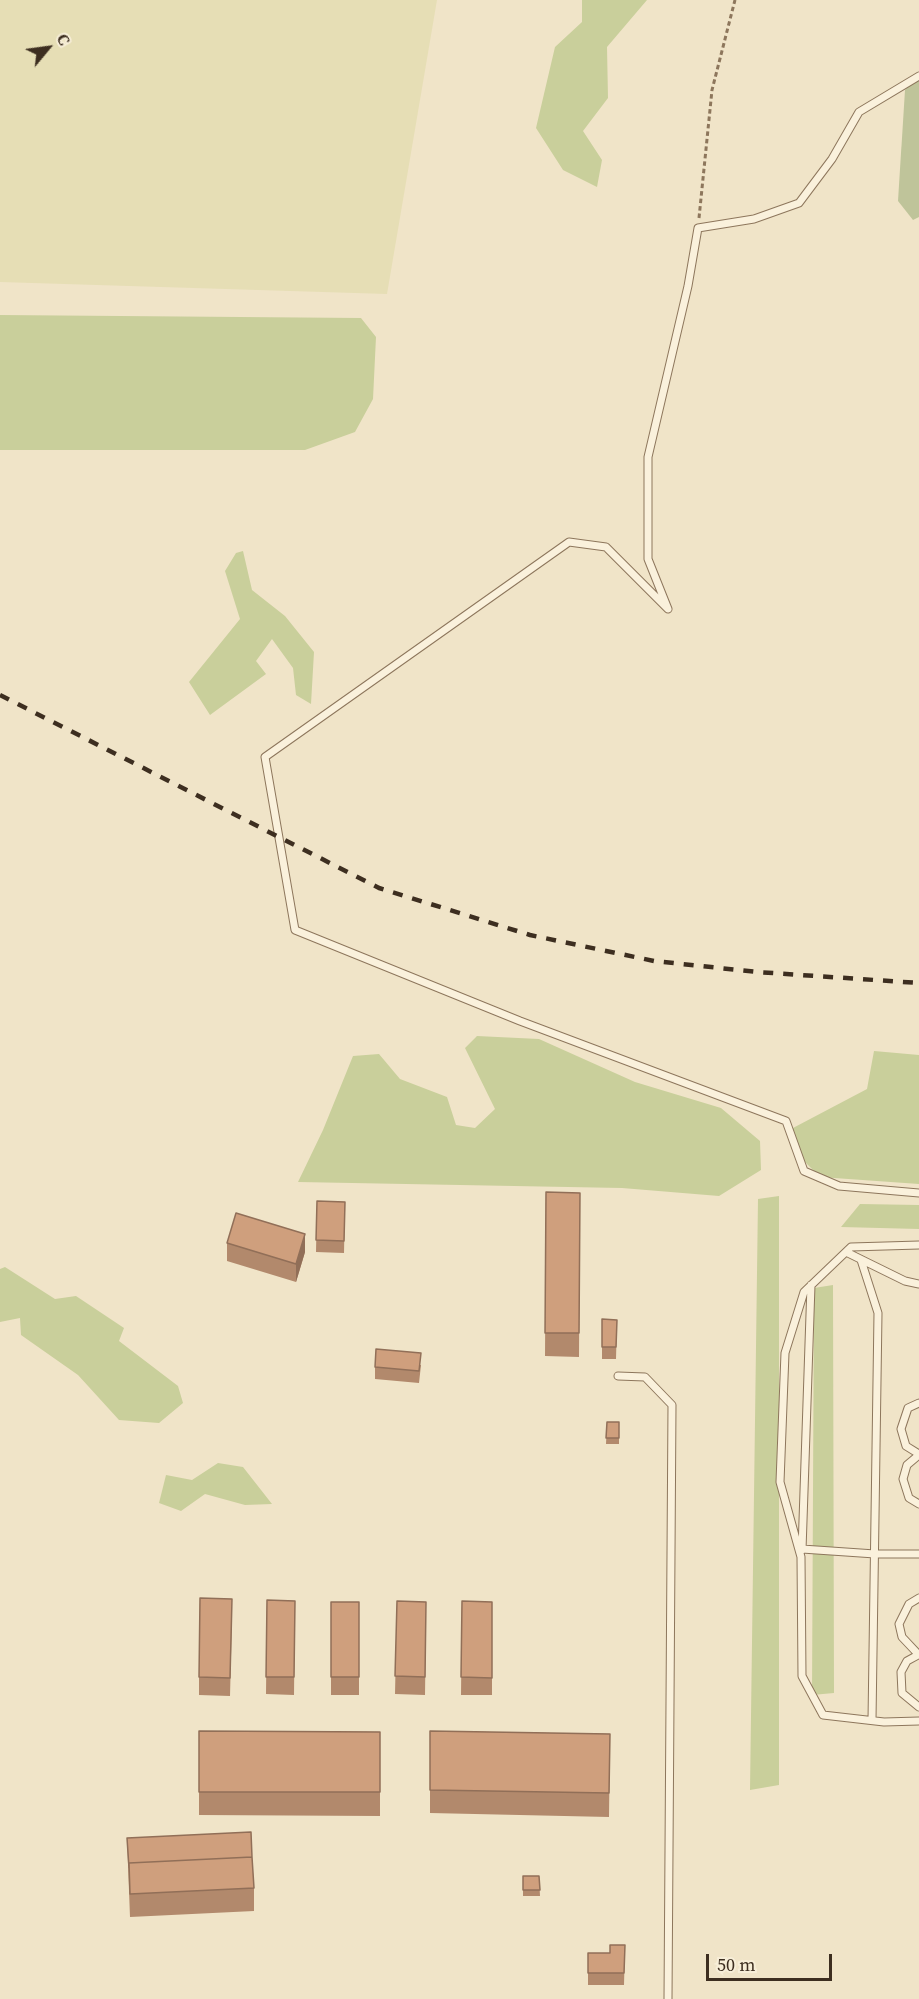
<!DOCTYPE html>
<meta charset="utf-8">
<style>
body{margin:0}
#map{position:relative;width:919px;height:1999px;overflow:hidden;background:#f0e4c8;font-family:"Source Serif 4",serif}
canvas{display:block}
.north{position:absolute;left:18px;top:18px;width:60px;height:60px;-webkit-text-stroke:4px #f7eed8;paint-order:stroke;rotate:61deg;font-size:16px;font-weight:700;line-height:24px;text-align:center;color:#3d2e20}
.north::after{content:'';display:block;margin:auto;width:21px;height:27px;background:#3d2e20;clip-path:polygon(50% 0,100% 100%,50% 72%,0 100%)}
.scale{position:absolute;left:706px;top:1954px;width:126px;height:27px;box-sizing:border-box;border:3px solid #3d2e20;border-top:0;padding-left:8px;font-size:18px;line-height:21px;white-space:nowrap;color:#3d2e20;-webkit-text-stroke:4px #f7eed8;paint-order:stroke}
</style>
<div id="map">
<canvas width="919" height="1999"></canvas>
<div class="north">С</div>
<div class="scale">50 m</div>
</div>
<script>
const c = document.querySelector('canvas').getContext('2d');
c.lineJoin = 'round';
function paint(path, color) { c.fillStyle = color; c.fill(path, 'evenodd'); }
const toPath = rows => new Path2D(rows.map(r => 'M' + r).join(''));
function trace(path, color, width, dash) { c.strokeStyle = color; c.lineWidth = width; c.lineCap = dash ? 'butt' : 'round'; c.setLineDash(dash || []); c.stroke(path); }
paint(toPath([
 [0,0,437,0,387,294,0,282]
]), '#e6deb5');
paint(toPath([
 [582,0,647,0,607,47,608,98,583,131,602,160,597,187,563,170,536,128,555,47,582,22],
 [0,315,361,318,376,337,373,399,355,432,305,450,0,450],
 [243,551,252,590,285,616,314,652,311,704,296,695,293,668,272,639,256,661,266,674,210,715,189,682,240,619,225,571,236,553],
 [477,1036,539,1039,635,1082,721,1108,760,1141,761,1170,719,1196,622,1188,298,1182,323,1130,353,1056,379,1054,400,1079,447,1097,456,1125,475,1128,495,1109,465,1048],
 [874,1051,919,1055,919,1184,820,1177,793,1150,793,1128,867,1089],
 [779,1196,779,1785,750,1790,758,1199],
 [860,1204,919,1205,919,1229,841,1227],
 [5,1267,55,1299,76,1296,124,1328,119,1341,178,1386,183,1403,159,1423,119,1420,78,1375,21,1335,20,1318,0,1322,0,1269],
 [833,1285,834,1693,812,1695,814,1288],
 [218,1463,243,1467,272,1504,245,1505,205,1494,181,1511,159,1503,166,1475,192,1480]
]), '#c9cf9b');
paint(toPath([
 [919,75,919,217,913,220,898,201,905,90]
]), '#bfc49a');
const service = toPath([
 [919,76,859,112,832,159,799,203,754,219,698,228,688,286,648,457,648,559,668,609,606,547,569,542,265,757,295,930,520,1021,786,1121,804,1171,839,1186,919,1193],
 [919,1245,851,1247,804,1292,785,1353,780,1482,801,1557,802,1676,823,1715,884,1722,919,1721],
 [846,1252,905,1281,919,1284],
 [861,1260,878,1313,872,1720],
 [618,1376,645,1377,672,1405,668,1999],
 [919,1403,908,1408,901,1429,906,1446,919,1454],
 [919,1455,907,1465,903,1479,909,1498,919,1504],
 [802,1549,875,1554,919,1554],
 [802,1550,811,1285],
 [919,1598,909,1604,899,1624,902,1637,919,1655],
 [918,1655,907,1661,901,1672,902,1693,919,1707]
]);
trace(service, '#8d765c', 9);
trace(toPath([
 [699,218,712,90,735,0]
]), '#8d765c', 3, [4.5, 3]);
trace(service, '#faf1dc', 7);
trace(toPath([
 [0,695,379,888,530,935,654,961,757,972,919,983]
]), '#3d2e20', 4.5, [10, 10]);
paint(toPath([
 [546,1192,580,1193,579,1357,545,1356],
 [317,1201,345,1202,344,1253,316,1252],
 [227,1243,305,1252,296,1282,227,1261],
 [602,1319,617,1320,616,1359,602,1359],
 [421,1365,419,1383,375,1379,375,1367],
 [607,1422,619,1422,619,1444,606,1444],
 [267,1600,295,1601,294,1695,266,1694],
 [397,1601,426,1620,425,1695,395,1694],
 [462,1601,492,1602,492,1695,461,1695],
 [331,1602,359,1602,359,1695,331,1695],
 [232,1617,230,1696,199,1695,199,1677],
 [199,1731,380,1732,380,1816,199,1815],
 [430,1731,610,1734,609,1817,430,1813],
 [127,1838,254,1888,254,1911,130,1917],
 [523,1876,539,1876,540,1896,523,1896],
 [625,1945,624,1985,588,1985,588,1953,610,1953]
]), '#b2896c');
paint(toPath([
 [305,1234,305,1252,296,1282,296,1264]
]), '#916f58');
const building = toPath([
 [546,1192,580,1193,579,1333,545,1333,546,1192],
 [317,1201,345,1202,344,1241,316,1240,317,1201],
 [236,1213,305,1234,296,1264,227,1243,236,1213],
 [602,1319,617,1320,616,1347,602,1347,602,1319],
 [376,1349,421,1353,419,1371,375,1367,376,1349],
 [607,1422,619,1422,619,1438,606,1438,607,1422],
 [200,1598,232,1599,230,1678,199,1677,200,1598],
 [267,1600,295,1601,294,1677,266,1677,267,1600],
 [397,1601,426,1602,425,1677,395,1676,397,1601],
 [462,1601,492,1602,492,1678,461,1677,462,1601],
 [331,1602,359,1602,359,1677,331,1677,331,1602],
 [199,1731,380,1732,380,1792,199,1792,199,1731],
 [430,1731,610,1734,609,1793,430,1790,430,1731],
 [251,1832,252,1857,129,1863,129,1868,127,1838,251,1832],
 [252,1857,254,1888,130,1894,129,1863,252,1857],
 [523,1876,539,1876,540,1890,523,1890,523,1876],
 [610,1945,625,1945,624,1973,588,1973,588,1953,610,1953,610,1945]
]);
paint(building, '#cf9f7d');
trace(building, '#916f58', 1.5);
</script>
